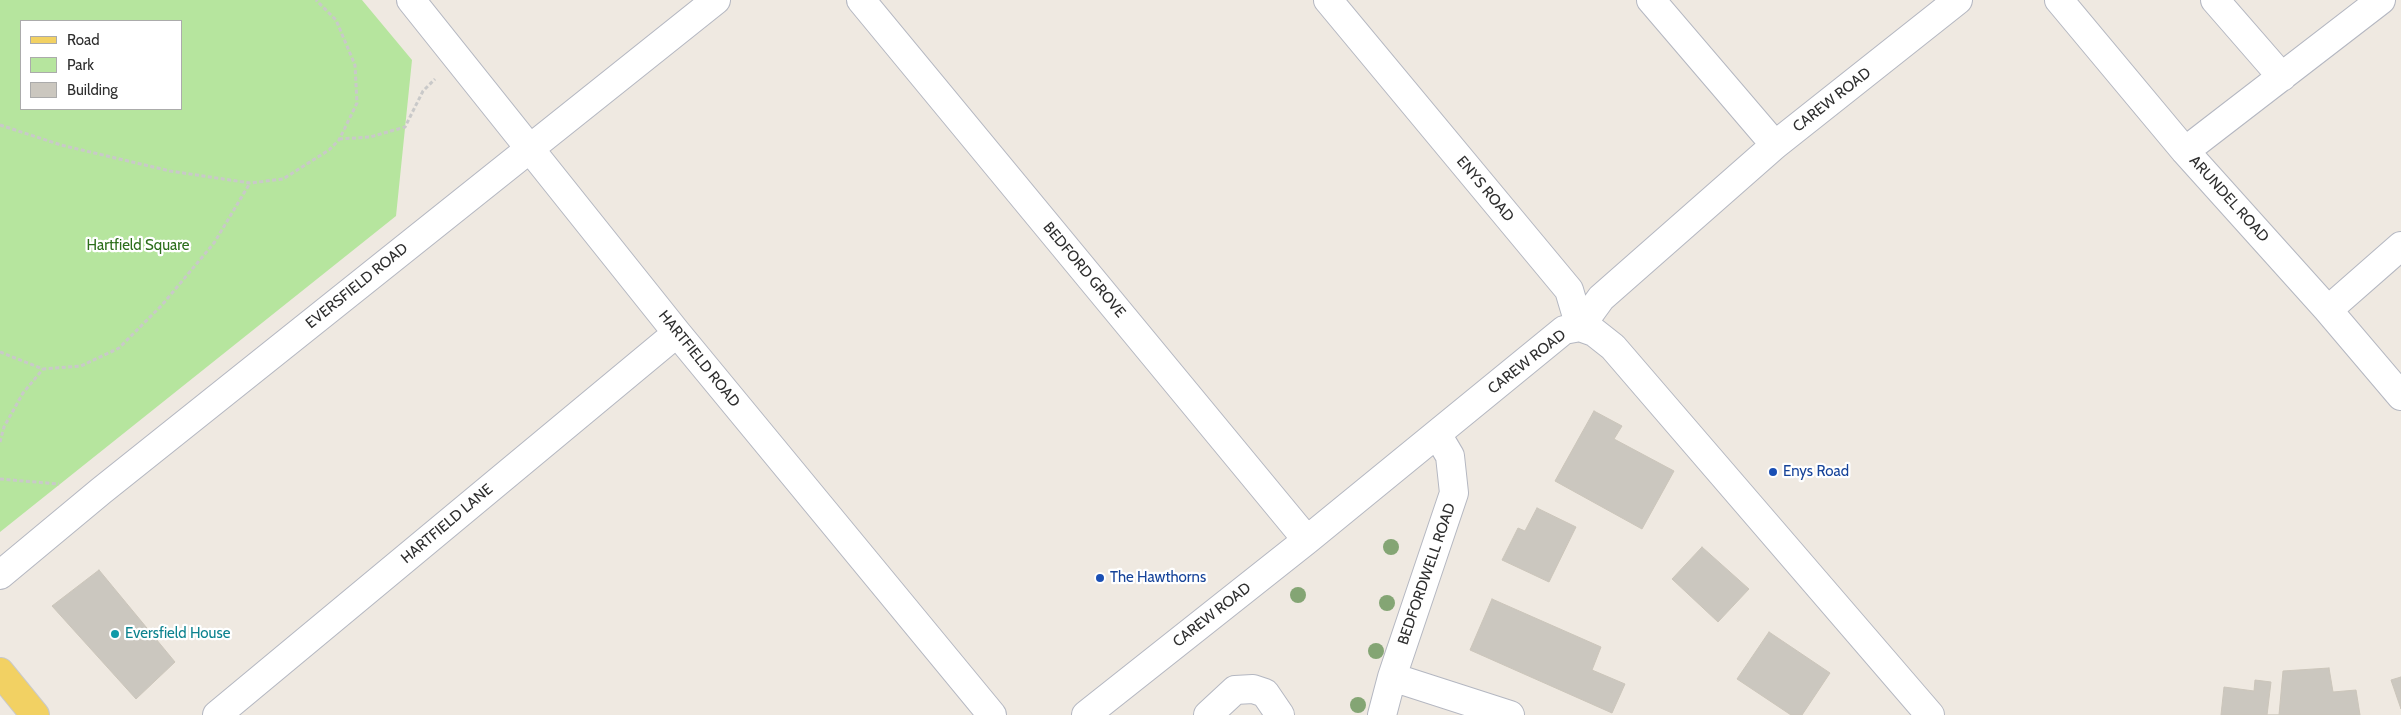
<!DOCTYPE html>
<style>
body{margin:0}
#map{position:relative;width:2401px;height:715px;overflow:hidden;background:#efe9e1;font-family:Cabin,sans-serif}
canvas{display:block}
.legend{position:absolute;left:20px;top:20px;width:162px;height:90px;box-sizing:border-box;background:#fff;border:1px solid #ababab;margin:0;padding:6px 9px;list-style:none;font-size:15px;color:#2e2e2e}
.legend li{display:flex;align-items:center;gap:10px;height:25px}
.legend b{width:25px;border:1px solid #ababab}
</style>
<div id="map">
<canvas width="2401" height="715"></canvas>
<ul class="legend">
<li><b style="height:6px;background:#f2d163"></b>Road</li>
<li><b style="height:14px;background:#b6e59e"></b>Park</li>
<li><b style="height:14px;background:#cbc7bf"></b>Building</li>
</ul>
</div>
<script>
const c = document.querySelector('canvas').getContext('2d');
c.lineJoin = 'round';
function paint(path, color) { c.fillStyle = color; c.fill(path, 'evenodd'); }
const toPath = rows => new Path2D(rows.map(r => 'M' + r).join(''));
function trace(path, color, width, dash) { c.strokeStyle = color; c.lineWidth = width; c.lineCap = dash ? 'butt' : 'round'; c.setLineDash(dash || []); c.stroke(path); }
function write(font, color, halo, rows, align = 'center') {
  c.font = font + ' Cabin,sans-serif'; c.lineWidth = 4.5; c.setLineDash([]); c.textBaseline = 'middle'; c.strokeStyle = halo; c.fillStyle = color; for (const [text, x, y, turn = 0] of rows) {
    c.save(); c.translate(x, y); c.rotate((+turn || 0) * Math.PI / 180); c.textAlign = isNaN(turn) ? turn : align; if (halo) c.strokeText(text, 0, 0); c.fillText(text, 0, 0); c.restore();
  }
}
paint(toPath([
 [0,0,362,0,412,60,396,216,0,532],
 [181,21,181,109,21,109,21,21]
]), '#b6e59e');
const building = toPath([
 [1594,411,1622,426,1614,439,1674,471,1642,529,1555,481,1594,411],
 [1537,508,1576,527,1549,582,1502,560,1518,528,1525,531,1537,508],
 [1702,547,1749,589,1718,622,1672,579,1702,547],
 [99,570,175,662,136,699,52,606,99,570],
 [1492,599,1601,647,1592,670,1625,684,1612,713,1470,650,1492,599],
 [1769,632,1830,673,1802,715,1791,715,1737,679,1769,632],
 [2329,668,2333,692,2356,690,2360,715,2221,715,2224,687,2254,691,2255,680,2271,682,2267,715,2279,715,2283,671,2329,668],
 [2401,677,2401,709,2391,680,2401,677]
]);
paint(building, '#cbc7bf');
trace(building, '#cbc5ba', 1);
const minor = toPath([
 [411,0,677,333,992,715],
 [861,0,1307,540],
 [1328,0,1569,290,1580,327],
 [1651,0,1775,145],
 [2059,0,2185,151,2328,310,2401,396],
 [2215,0,2282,77],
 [2185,151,2381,0],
 [2328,310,2401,246],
 [1580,327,1594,332,1613,347,1930,715],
 [0,575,101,491,716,0],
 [1392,677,1510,715],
 [217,715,677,333],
 [1086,715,1307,540,1564,330,1580,327,1601,298,1775,145,1958,0],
 [1208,715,1235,690,1253,689,1265,693,1280,715],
 [1382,715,1392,677,1454,493,1450,456,1437,434]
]);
const major = toPath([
 [0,672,35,715]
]);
trace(minor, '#b4b7c1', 30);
trace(major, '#c9c9c9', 30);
trace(toPath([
 [0,125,61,145,170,171,250,183,283,179,329,150,339,140,357,103,355,65,336,20,316,0],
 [339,139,370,137,405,127,423,91,435,79],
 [0,352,43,369,81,366,119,348,162,305,214,243,250,183],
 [0,442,4,427,23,393,43,369],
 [0,479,59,484]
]), '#c9c9c9', 3, [4, 2.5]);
trace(minor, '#fff', 28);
trace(major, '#f2d163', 28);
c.fillStyle = '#84a574';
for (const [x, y] of [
 [1391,547],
 [1298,595],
 [1387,603],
 [1376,651],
 [1358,705]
]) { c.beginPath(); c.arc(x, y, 8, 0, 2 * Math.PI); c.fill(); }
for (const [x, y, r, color] of [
 [1773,472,5,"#1a4fb4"],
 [1100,578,5,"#1a4fb4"],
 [115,634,5,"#0f9aa8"]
]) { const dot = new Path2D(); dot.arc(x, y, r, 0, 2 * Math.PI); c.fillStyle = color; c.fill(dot); trace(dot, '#fff', 2); }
write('15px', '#2e2e2e', '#fff', [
 ["CAREW ROAD",1832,100,-38],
 ["ENYS ROAD",1485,189,50],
 ["ARUNDEL ROAD",2229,199,48],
 ["BEDFORD GROVE",1084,270,50],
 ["EVERSFIELD ROAD",357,286,-39],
 ["HARTFIELD ROAD",699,359,51],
 ["CAREW ROAD",1527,362,-38],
 ["HARTFIELD LANE",447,524,-40],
 ["BEDFORDWELL ROAD",1427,574,-71],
 ["CAREW ROAD",1212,615,-38]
]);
write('15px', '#2c6e1b', '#fff', [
 ["Hartfield Square",138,246]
]);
write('15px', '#164399', '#fff', [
 ["Enys Road",1783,472],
 ["The Hawthorns",1110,578]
], 'left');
write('15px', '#0d838f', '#fff', [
 ["Eversfield House",125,634]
], 'left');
</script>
